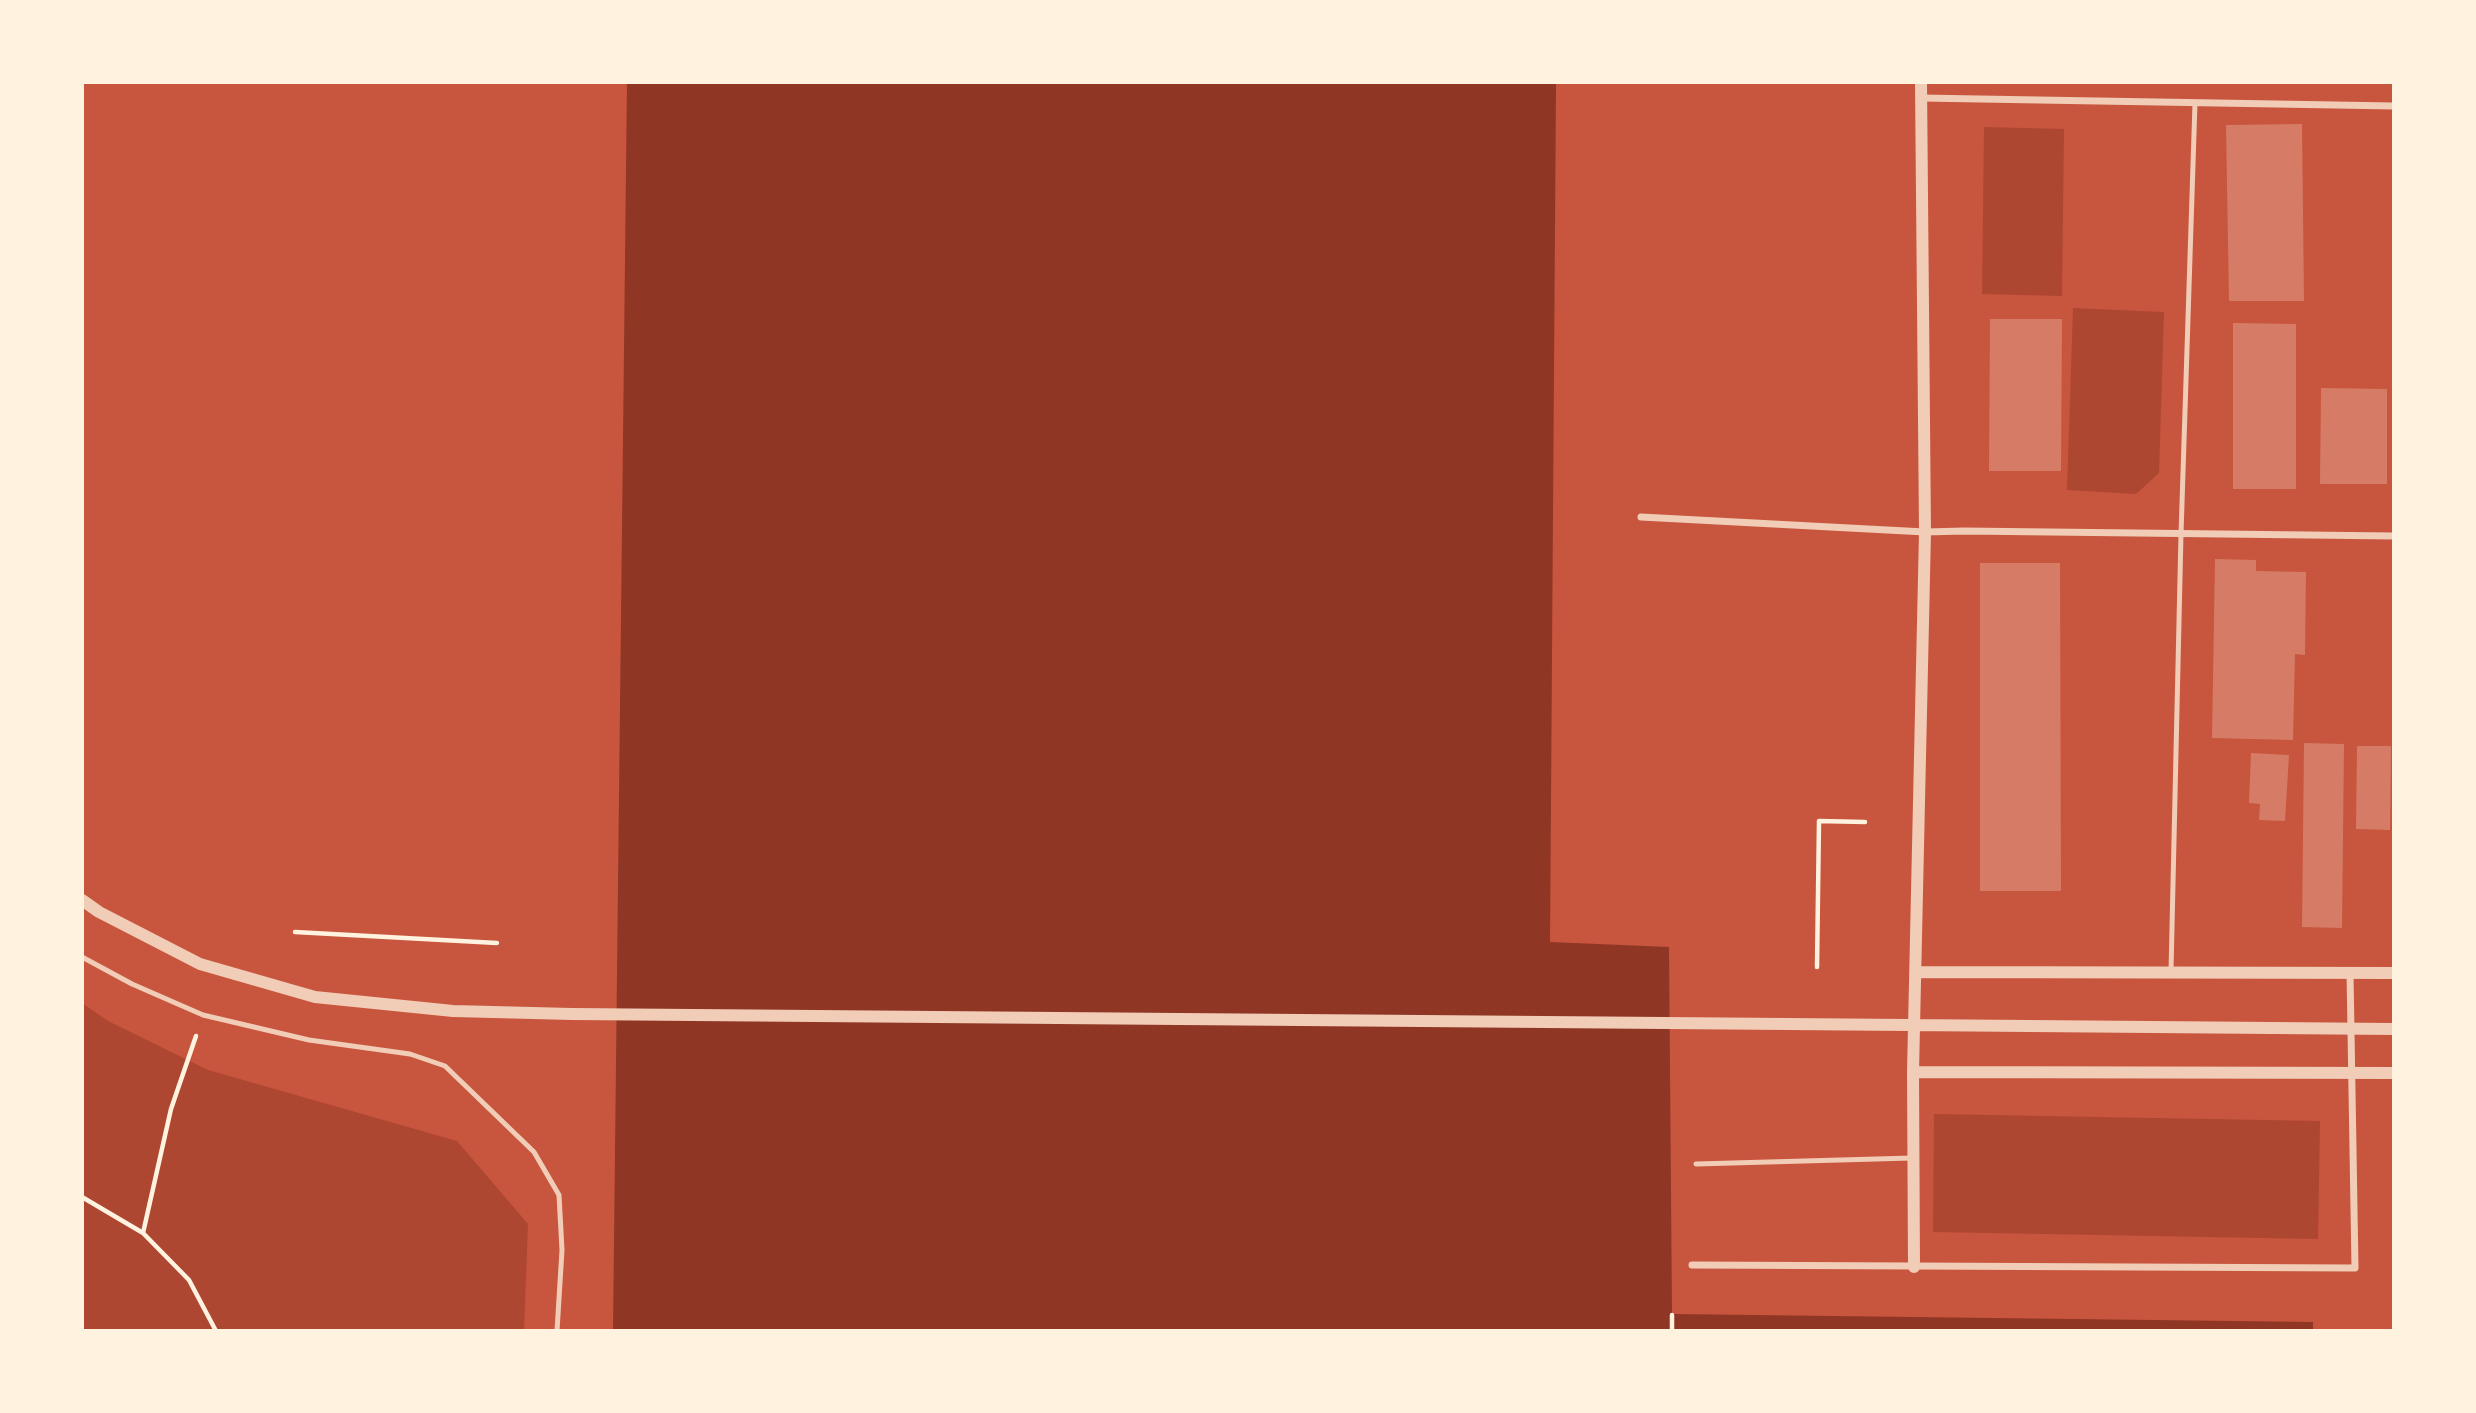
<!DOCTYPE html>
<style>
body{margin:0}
#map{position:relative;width:2476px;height:1413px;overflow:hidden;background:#c8553d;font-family:Ubuntu,sans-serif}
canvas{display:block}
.frame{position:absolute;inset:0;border:84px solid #fff3e0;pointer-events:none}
</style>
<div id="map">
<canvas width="2476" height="1413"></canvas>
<div class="frame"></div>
</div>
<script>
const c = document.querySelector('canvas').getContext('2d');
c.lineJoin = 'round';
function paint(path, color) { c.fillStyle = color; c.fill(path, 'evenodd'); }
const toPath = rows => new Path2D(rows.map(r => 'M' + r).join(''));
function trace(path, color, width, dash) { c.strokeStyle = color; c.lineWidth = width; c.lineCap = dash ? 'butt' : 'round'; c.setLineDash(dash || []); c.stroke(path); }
paint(toPath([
 [1984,127,2064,129,2062,296,1982,294],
 [2073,308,2164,312,2159,473,2136,494,2067,490],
 [82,1003,108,1021,208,1070,457,1141,528,1224,524,1331,82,1331],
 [1934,1114,2320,1121,2318,1239,1933,1232]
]), '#ae4732');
paint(toPath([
 [627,82,1556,82,1550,942,1669,947,1672,1314,2313,1322,2313,1331,613,1331]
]), '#8f3625');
paint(toPath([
 [2302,124,2304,301,2229,301,2226,125],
 [1990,319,2062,319,2061,471,1989,471],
 [2233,323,2296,324,2296,489,2233,489],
 [2321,388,2387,389,2387,484,2320,484],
 [2215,559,2256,560,2256,571,2306,572,2305,655,2295,654,2293,740,2212,738],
 [1980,563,2060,563,2061,891,1980,891],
 [2304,743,2344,744,2342,928,2302,927],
 [2357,746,2391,746,2390,830,2356,829],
 [2251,753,2289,755,2285,821,2259,820,2260,804,2249,803]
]), '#d67c66');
trace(toPath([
 [295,932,497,943],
 [1817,967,1819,821,1865,822],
 [82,1197,143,1233,189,1280,216,1331],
 [143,1233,171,1109,196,1036],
 [1672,1331,1672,1315]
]), '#fff3e0', 4.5);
trace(toPath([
 [82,957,132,984,203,1015,309,1040,410,1054,445,1066,534,1152,559,1195,562,1250,557,1331],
 [2171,971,2181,534,2195,103],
 [1696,1164,1912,1158]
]), '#f1ccb7', 5);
trace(toPath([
 [1921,98,2394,106],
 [1641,517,1925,532,1964,531,2394,536],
 [1692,1265,2355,1268,2350,972]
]), '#f1ccb7', 7);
trace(toPath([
 [82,900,99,912,200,964,315,997,453,1011,572,1014,2394,1029],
 [1916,972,2394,973],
 [1913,1072,2394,1073],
 [1914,1267,1913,1072,1925,532,1921,82]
]), '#f1ccb7', 12);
</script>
